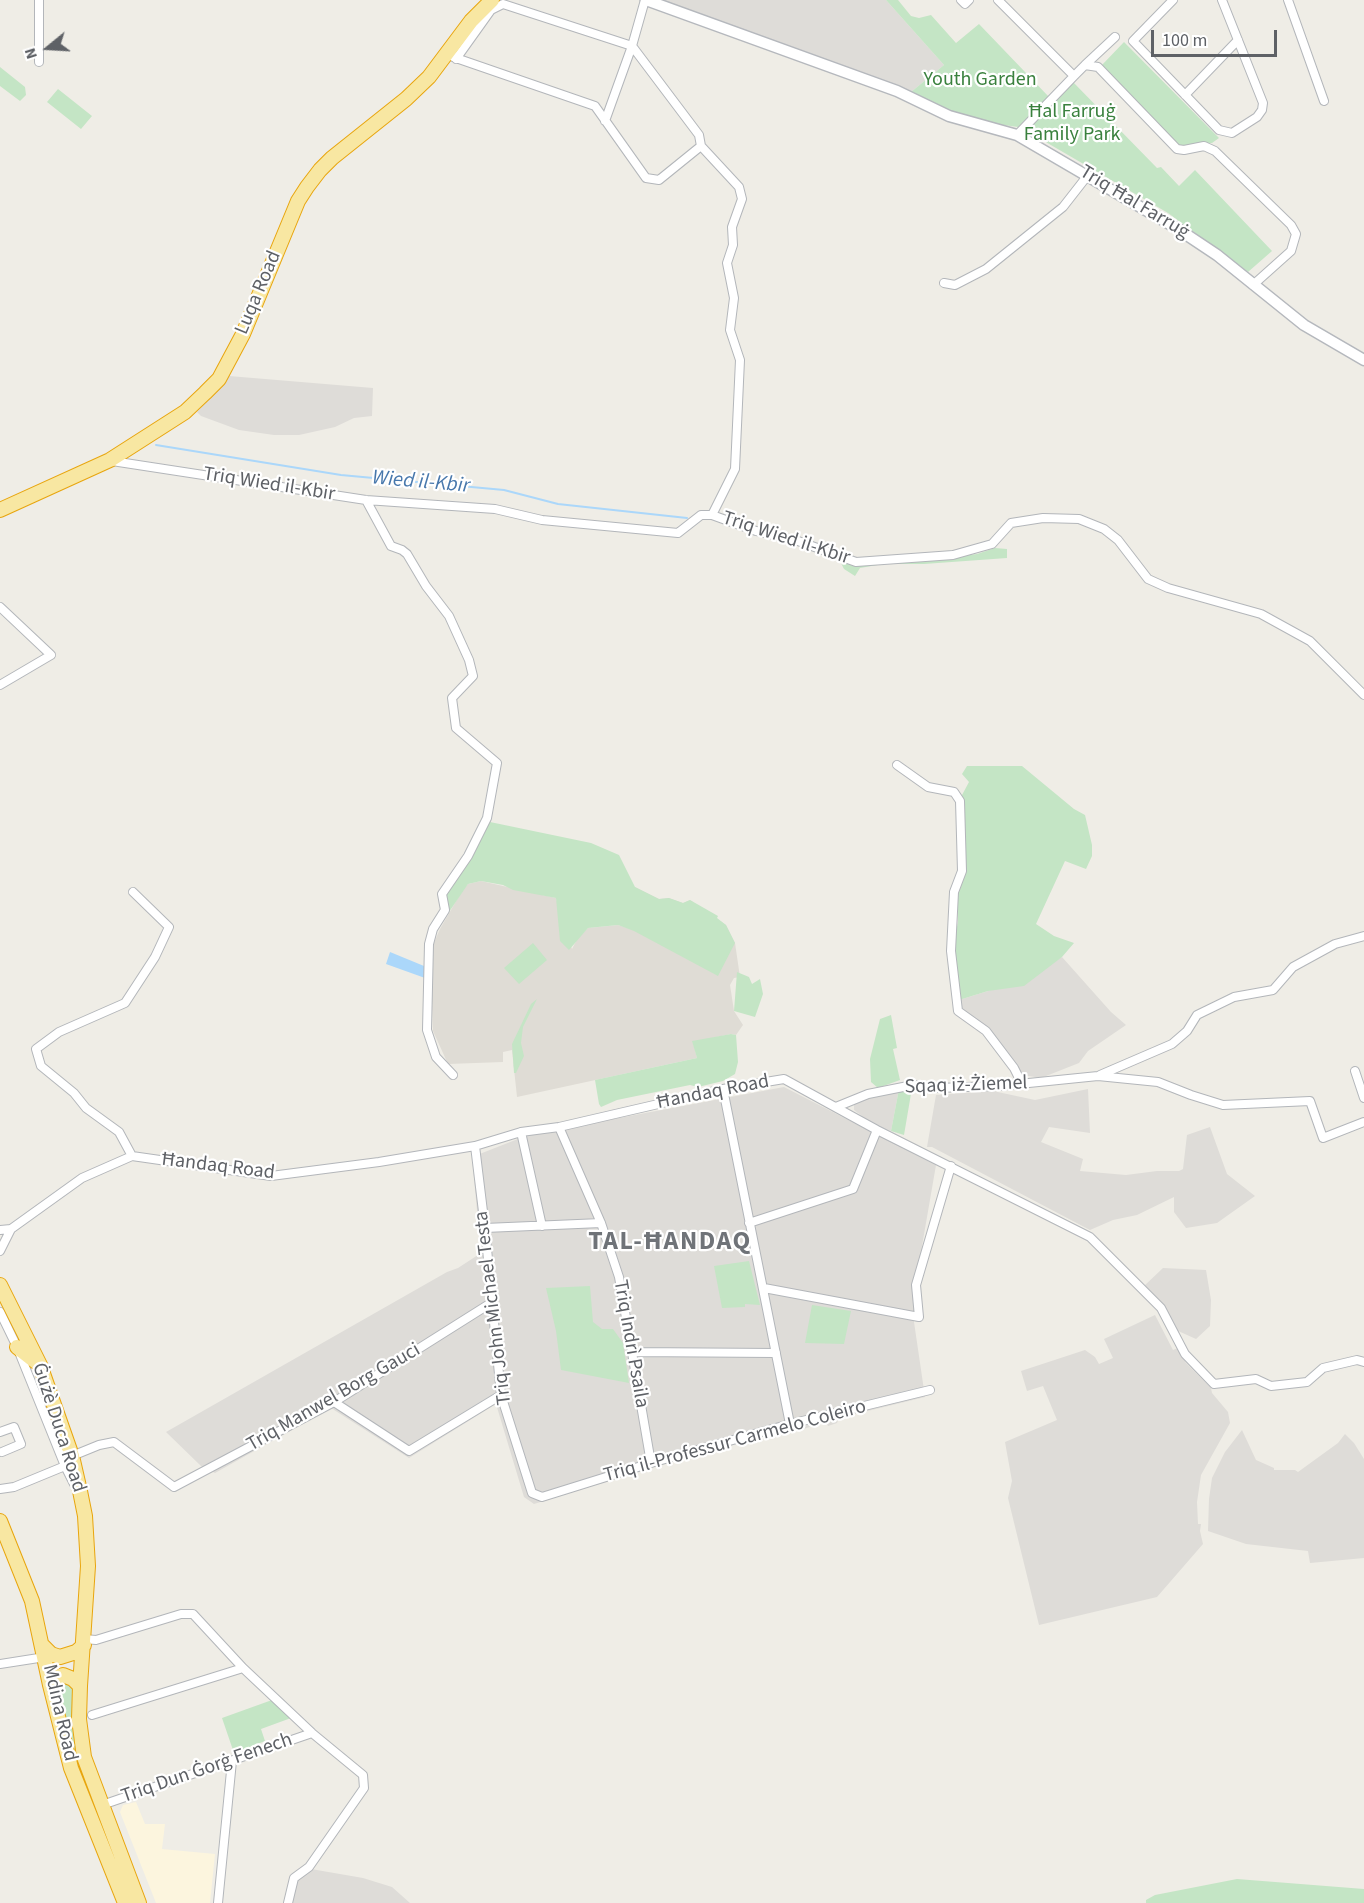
<!DOCTYPE html>
<meta charset="utf-8">
<style>
body{margin:0}
#map{position:relative;width:1364px;height:1903px;overflow:hidden;background:#efede6;font-family:"Source Sans 3",sans-serif}
canvas{display:block}
.north{position:absolute;left:18px;top:18px;width:60px;height:60px;-webkit-text-stroke:4px #fff;paint-order:stroke;rotate:252deg;font-size:16px;font-weight:700;line-height:24px;text-align:center;color:#5e6166}
.north::after{content:'';display:block;margin:auto;width:21px;height:27px;background:#5e6166;clip-path:polygon(50% 0,100% 100%,50% 72%,0 100%)}
.scale{position:absolute;left:1151px;top:30px;width:126px;height:27px;box-sizing:border-box;border:3px solid #5e6166;border-top:0;padding-left:8px;font-size:18px;line-height:21px;white-space:nowrap;color:#5e6166;-webkit-text-stroke:4px #fff;paint-order:stroke}
</style>
<div id="map">
<canvas width="1364" height="1903"></canvas>
<div class="north">N</div>
<div class="scale">100 m</div>
</div>
<script>
const c = document.querySelector('canvas').getContext('2d');
c.lineJoin = 'round';
function paint(path, color) { c.fillStyle = color; c.fill(path, 'evenodd'); }
const toPath = rows => new Path2D(rows.map(r => 'M' + r).join(''));
function trace(path, color, width, dash) { c.strokeStyle = color; c.lineWidth = width; c.lineCap = dash ? 'butt' : 'round'; c.setLineDash(dash || []); c.stroke(path); }
function write(font, color, halo, rows, align = 'center') {
  c.font = font + ' "Source Sans 3",sans-serif'; c.lineWidth = 4.5; c.setLineDash([]); c.textBaseline = 'middle'; c.strokeStyle = halo; c.fillStyle = color; for (const [text, x, y, turn = 0] of rows) {
    c.save(); c.translate(x, y); c.rotate((+turn || 0) * Math.PI / 180); c.textAlign = isNaN(turn) ? turn : align; if (halo) c.strokeText(text, 0, 0); c.fillText(text, 0, 0); c.restore();
  }
}
paint(toPath([
 [136,1802,145,1824,165,1824,162,1849,215,1854,210,1903,156,1903,120,1812,123,1805]
]), '#fcf5de');
paint(toPath([
 [662,0,886,0,944,65,911,92],
 [229,376,373,388,372,416,354,418,335,427,299,435,274,435,239,430,201,416,197,412],
 [1062,957,1111,1012,1126,1025,1088,1051,1079,1063,1041,1078,1023,1075,986,1027,963,1013,959,1000,988,991,1051,963],
 [784,1087,936,1165,922,1246,914,1322,925,1397,839,1418,837,1423,828,1426,826,1422,787,1434,785,1427,534,1504,524,1497,496,1404,409,1458,331,1408,215,1473,201,1466,166,1432,447,1272,458,1268,481,1253,472,1157,528,1135],
 [899,1089,891,1131,874,1125,854,1110,854,1105,859,1101],
 [1088,1089,1090,1133,1049,1127,1041,1142,1083,1159,1080,1171,1126,1175,1157,1171,1179,1171,1183,1169,1187,1135,1210,1127,1227,1174,1255,1196,1217,1223,1186,1228,1174,1212,1174,1197,1137,1215,1113,1220,1090,1230,932,1147,927,1147,936,1095,993,1091,1035,1100],
 [1163,1268,1206,1270,1211,1300,1210,1326,1196,1339,1176,1330,1143,1287],
 [1155,1315,1173,1350,1178,1348,1186,1363,1211,1388,1212,1393,1228,1412,1230,1423,1201,1475,1197,1502,1198,1524,1201,1524,1200,1531,1203,1544,1157,1597,1039,1625,1008,1498,1012,1481,1005,1442,1057,1420,1043,1386,1027,1391,1021,1371,1085,1350,1095,1357,1099,1364,1113,1358,1104,1339],
 [1242,1430,1256,1460,1274,1468,1274,1470,1295,1470,1298,1472,1338,1443,1345,1434,1354,1443,1364,1459,1364,1558,1310,1563,1308,1551,1246,1544,1208,1531,1209,1499,1212,1478,1225,1452],
 [311,1869,363,1878,392,1887,410,1903,292,1903,298,1878]
]), '#dedcd8');
paint(toPath([
 [481,881,556,898,572,949,578,937,588,928,618,925,634,930,635,887,659,899,669,898,683,903,690,900,726,925,735,943,740,977,734,978,730,985,734,1011,743,1025,736,1035,731,1034,693,1042,697,1058,517,1097,512,1050,503,1052,503,1062,448,1064,433,1031,431,965,433,945,440,929,463,889,468,884]
]), '#dfdcd5');
paint(toPath([
 [886,0,898,0,911,16,919,18,931,15,956,43,979,24,1049,97,1018,127,982,122,946,111,911,92,944,65],
 [1124,42,1219,138,1212,143,1197,143,1186,146,1179,145,1102,65],
 [0,67,25,87,26,95,20,101,0,86],
 [1073,82,1157,168,1161,167,1179,186,1195,170,1272,251,1248,272,1168,213,1025,130],
 [58,89,92,116,81,129,47,102],
 [995,548,1007,549,1007,558,924,564,883,564,860,568,855,576,844,569,837,555,853,565,870,561,933,560,977,554],
 [967,766,1022,766,1074,809,1085,815,1092,845,1092,856,1086,869,1065,861,1036,924,1054,936,1074,943,1062,957,1024,986,988,991,959,1000,954,941,958,922,958,893,966,872,962,795,969,782,962,774],
 [490,822,591,843,619,855,635,887,659,899,669,898,683,903,690,900,718,916,717,918,726,925,735,943,718,976,634,931,618,925,588,928,569,950,560,941,556,898,513,890,503,885,481,881,468,884,449,912,445,893,458,876],
 [533,943,547,960,519,984,504,968],
 [737,972,749,977,752,984,760,979,763,994,755,1017,734,1011],
 [537,999,523,1027,521,1043,524,1056,516,1073,514,1073,512,1044,531,1004],
 [891,1015,897,1048,893,1049,900,1080,878,1088,871,1082,870,1059,880,1019],
 [731,1034,736,1035,738,1062,735,1074,723,1081,698,1087,690,1085,617,1100,601,1107,599,1104,595,1080,697,1058,692,1041],
 [912,1088,904,1135,891,1131,899,1089],
 [749,1261,760,1305,745,1304,745,1307,722,1308,714,1266],
 [590,1286,593,1322,602,1329,613,1329,623,1343,629,1383,561,1370,556,1331,546,1288],
 [812,1305,851,1311,844,1344,805,1343],
 [62,1682,69,1682,74,1691,72,1719,80,1767,132,1903,129,1903,68,1743,57,1687],
 [272,1700,291,1718,261,1729,265,1741,234,1753,222,1718],
 [1237,1879,1364,1889,1364,1903,1146,1903,1146,1900,1155,1895]
]), '#c4e5c5');
paint(toPath([
 [390,952,424,966,425,978,386,964]
]), '#abd7fa');
trace(toPath([
 [156,445,341,475,504,490,558,504,687,518]
]), '#abd7fa', 2);
const minor = toPath([
 [39,0,39,62],
 [961,0,965,4,969,0],
 [998,0,1074,76,1085,65,1098,67,1177,149,1184,150,1204,146,1215,151,1291,225,1296,234,1291,251,1253,285],
 [1173,0,1133,41,1219,130,1232,133,1257,117,1262,110,1263,103,1222,0],
 [1288,0,1324,101],
 [453,57,595,106,646,178,659,180,701,146],
 [456,59,491,10,503,4,632,46,699,135,701,146,739,187,742,199,732,227,733,245,727,263,734,298,730,330,740,360,735,469,712,515],
 [1085,65,1115,37],
 [1185,95,1238,40],
 [605,121,632,46,645,0],
 [1017,135,1074,76],
 [944,283,955,285,986,269,1063,207,1088,175],
 [112,461,366,500,495,509,542,520,678,533,701,515,712,515,756,531,798,541,856,562,953,555,992,544,1011,523,1043,518,1079,519,1104,529,1118,540,1148,579,1168,588,1261,614,1310,641,1364,695],
 [366,500,391,546,402,550,407,554,426,586,449,616,469,660,473,676,452,698,456,728,497,763,487,818,468,856,442,894,445,910,433,929,429,944,427,1030,436,1057,453,1075],
 [0,607,51,655,0,685],
 [897,765,928,787,954,792,960,801,962,871,954,892,951,951,958,1011,986,1031,1014,1068,1022,1084],
 [1355,1071,1364,1098],
 [1100,1075,1172,1044,1187,1031,1197,1015,1234,997,1273,990,1293,967,1335,944,1364,936],
 [723,1089,790,1424],
 [836,1107,868,1094,913,1085,936,1088,999,1086,1098,1076,1158,1082,1191,1095,1223,1105,1310,1101,1323,1138,1364,1122],
 [559,1127,601,1223,619,1277,651,1463],
 [521,1132,542,1226],
 [475,1146,485,1228,501,1395,532,1493,542,1497,651,1463,790,1424,930,1390],
 [132,1156,119,1132,86,1108,74,1093,41,1066,36,1049,59,1032,125,1003,155,957,169,927,133,892],
 [749,1223,853,1189,877,1130],
 [485,1228,601,1223],
 [0,1230,11,1229,82,1178,132,1156,271,1176,379,1162,475,1146,521,1132,559,1127,723,1089,784,1079,877,1130,1090,1237,1161,1308,1185,1354,1214,1384,1256,1379,1271,1386,1307,1382,1323,1368,1357,1360,1364,1362],
 [0,1251,11,1229],
 [764,1288,919,1317,916,1285,951,1166],
 [0,1312,17,1347,65,1466,74,1484],
 [631,1352,776,1353],
 [334,1402,409,1451,501,1395],
 [0,1432,14,1427,21,1444,2,1452],
 [72,1456,99,1445,114,1442,174,1487,334,1402,491,1303],
 [0,1489,14,1487,65,1466],
 [84,1639,96,1640,181,1614,193,1614,243,1668,312,1733,363,1775,364,1788,309,1867,294,1878,288,1903],
 [0,1664,45,1657],
 [92,1715,243,1668],
 [102,1805,312,1733],
 [218,1903,232,1761]
]);
const secondary = toPath([
 [646,0,897,91,949,116,1017,135,1178,229,1217,255,1304,325,1364,360]
]);
const trunk = toPath([
 [0,510,110,460,185,412,205,393,219,379,243,334,298,201,307,187,320,170,332,158,406,99,429,77,471,21,492,0],
 [0,1285,40,1365,72,1456,80,1491,85,1516,88,1566,80,1686,79,1719,84,1757,139,1903],
 [17,1347,36,1362],
 [0,1521,32,1601,50,1685,71,1768,125,1903],
 [43,1646,51,1654,60,1657,76,1652,84,1645],
 [50,1685,54,1679,63,1675,73,1679,80,1686]
]);
trace(minor, '#b3b6ba', 10);
trace(secondary, '#b5b8bd', 13);
trace(trunk, '#e8a50d', 16);
trace(minor, '#fff', 8);
trace(secondary, '#fff', 10);
trace(trunk, '#f8e7a2', 14);
write('20px', '#3a813e', '#fff', [
 ["Youth Garden",980,81],
 ["Ħal Farruġ",1072,113],
 ["Family Park",1072,136]
]);
write('20px', '#5e6166', '#fff', [
 ["Triq Ħal Farruġ",1134,203,31],
 ["Luqa Road",259,293,-67],
 ["Triq Wied il-Kbir",269,485,9],
 ["Triq Wied il-Kbir",786,539,18],
 ["Sqaq iż-Żiemel",966,1086,-2],
 ["Ħandaq Road",713,1093,-11],
 ["Ħandaq Road",218,1167,7],
 ["Triq John Michael Testa",494,1308,-97],
 ["Triq Indrì Psaila",630,1344,80],
 ["Triq Manwel Borg Gauci",334,1398,-30],
 ["Ġużè Duca Road",58,1428,72],
 ["Triq il-Professur Carmelo Coleiro",735,1442,-15],
 ["Mdina Road",59,1713,77],
 ["Triq Dun Ġorġ Fenech",207,1769,-19]
]);
write('italic 21px', '#4878ac', '#fff', [
 ["Wied il-Kbir",421,483,5]
]);
c.letterSpacing = '1.5px';
write('bold 26px', '#6f7378', '#fff', [
 ["TAL-ĦANDAQ",670,1243]
]);
c.letterSpacing = '0px';
</script>
